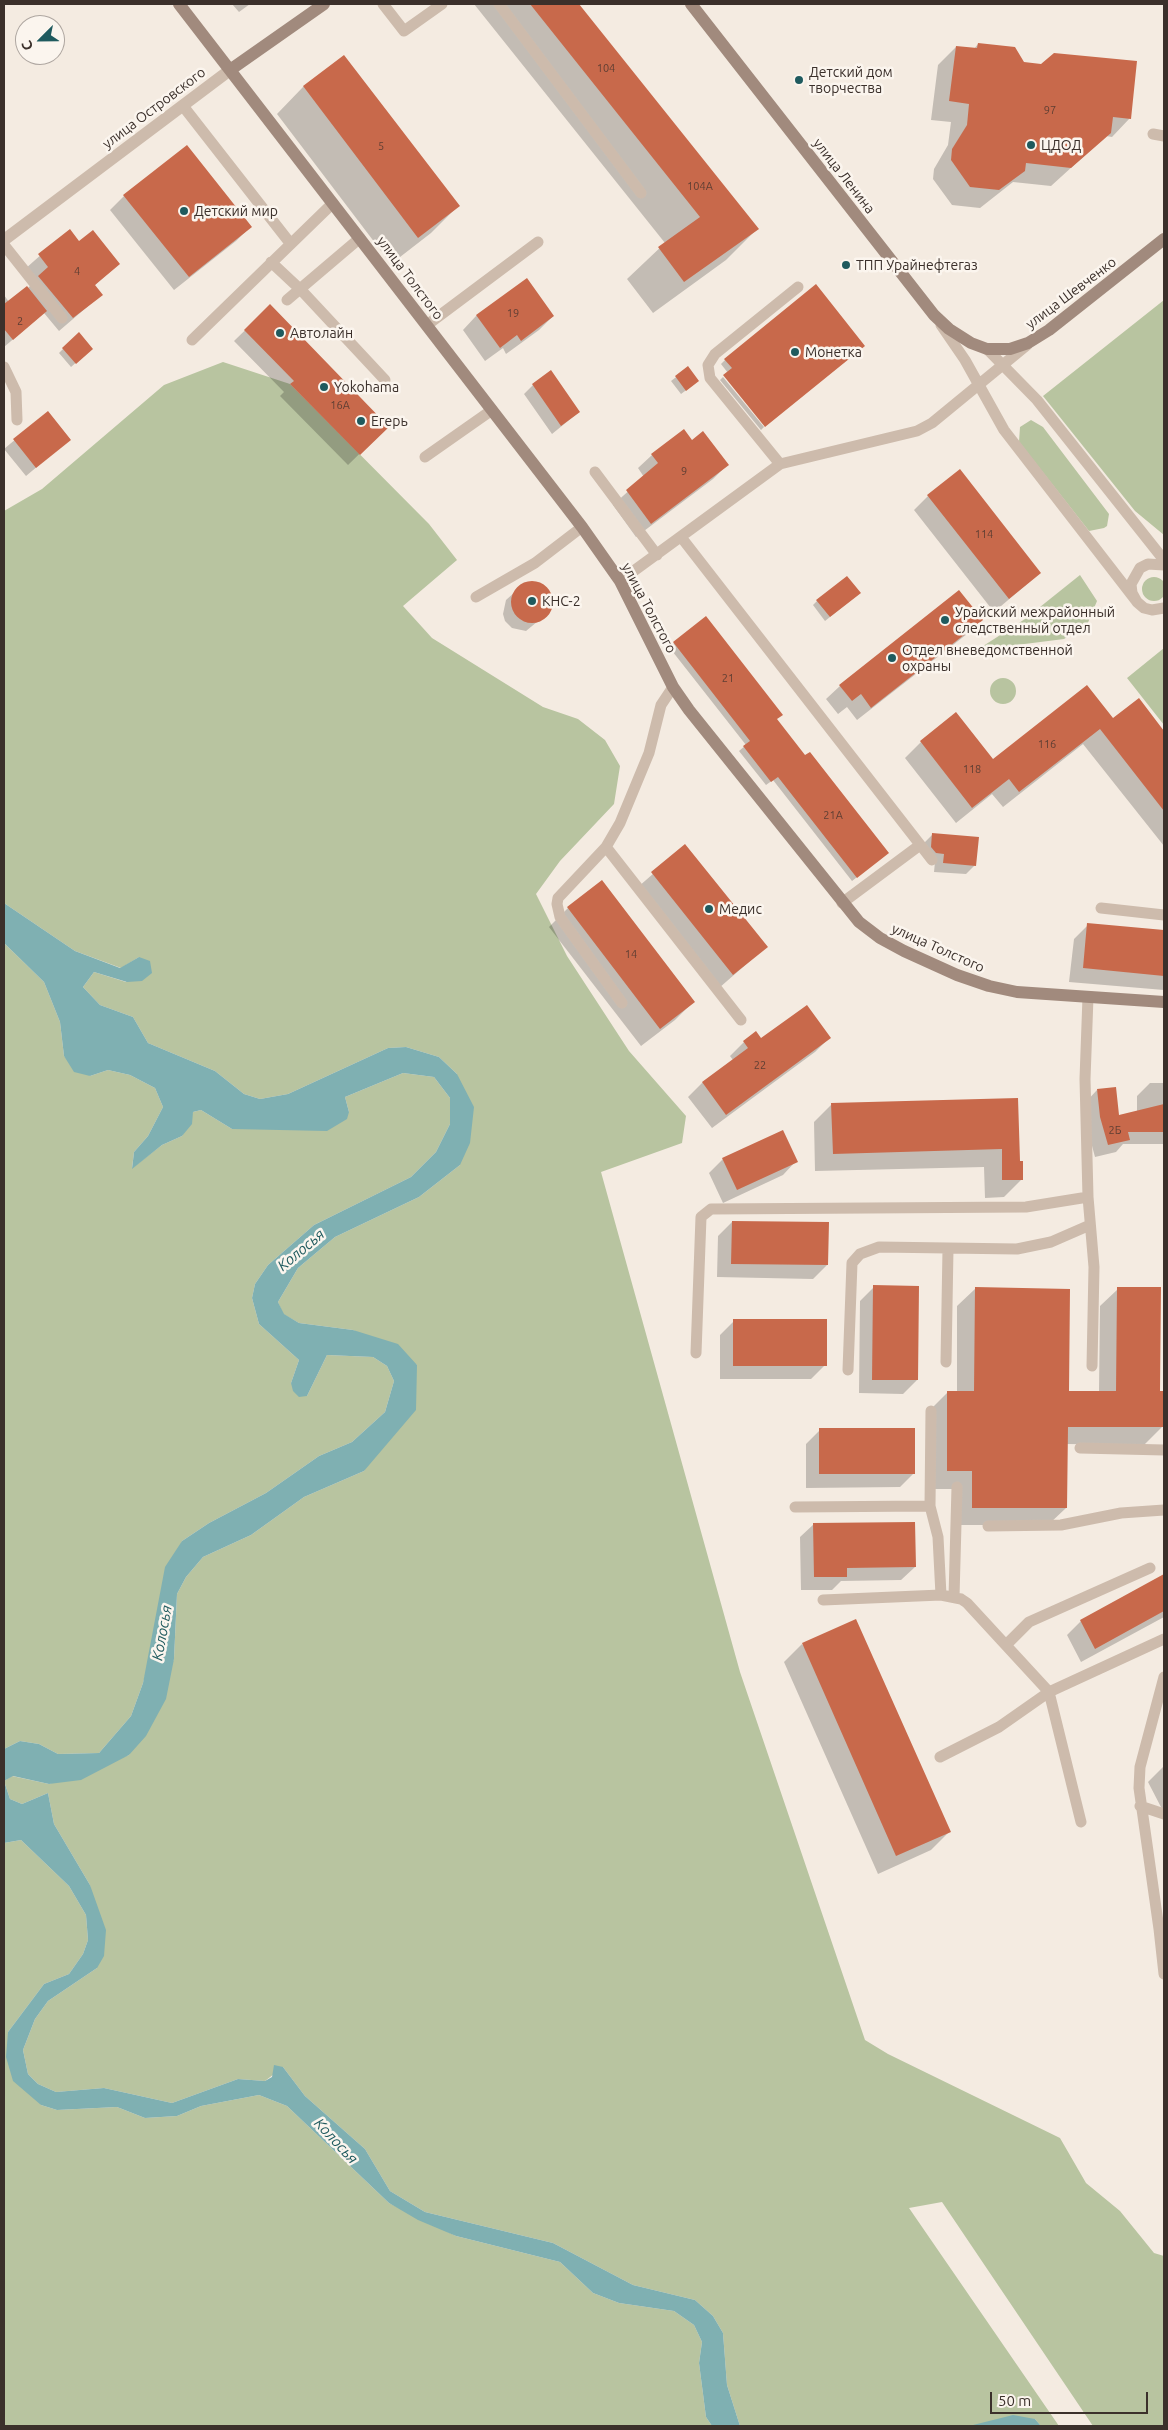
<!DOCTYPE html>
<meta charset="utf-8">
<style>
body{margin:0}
#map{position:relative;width:1168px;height:2430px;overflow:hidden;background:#f4ebe1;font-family:Ubuntu,sans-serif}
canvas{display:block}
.frame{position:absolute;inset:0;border:5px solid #3b302b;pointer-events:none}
.north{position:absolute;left:15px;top:15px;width:50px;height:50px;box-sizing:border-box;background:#fbf5ee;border:1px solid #aea6a0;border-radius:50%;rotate:247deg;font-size:14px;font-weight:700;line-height:20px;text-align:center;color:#3b302b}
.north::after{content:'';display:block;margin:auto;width:18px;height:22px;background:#1f5a5e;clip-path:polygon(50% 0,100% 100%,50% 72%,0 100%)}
.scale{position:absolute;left:990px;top:2392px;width:158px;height:22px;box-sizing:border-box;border:2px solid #3b302b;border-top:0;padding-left:6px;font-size:15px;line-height:18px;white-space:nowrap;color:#3b302b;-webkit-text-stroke:4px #fbf5ee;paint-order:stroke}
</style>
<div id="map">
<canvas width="1168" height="2430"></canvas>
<div class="frame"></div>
<div class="north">С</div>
<div class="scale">50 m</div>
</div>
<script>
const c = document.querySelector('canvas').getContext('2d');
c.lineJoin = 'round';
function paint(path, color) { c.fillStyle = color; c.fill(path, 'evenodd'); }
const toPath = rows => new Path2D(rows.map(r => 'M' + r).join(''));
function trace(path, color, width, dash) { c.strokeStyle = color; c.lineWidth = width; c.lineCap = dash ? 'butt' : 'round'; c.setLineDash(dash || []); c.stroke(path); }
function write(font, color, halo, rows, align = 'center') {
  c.font = font + ' Ubuntu,sans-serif'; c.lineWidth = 5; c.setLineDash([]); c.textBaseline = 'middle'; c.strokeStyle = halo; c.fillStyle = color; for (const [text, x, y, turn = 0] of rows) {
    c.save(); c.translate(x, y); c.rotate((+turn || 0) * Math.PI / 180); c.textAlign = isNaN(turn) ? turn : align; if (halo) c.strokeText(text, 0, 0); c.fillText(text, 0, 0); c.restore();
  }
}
paint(toPath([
 [1164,300,1164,535,1135,511,1043,396],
 [223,362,290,384,429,524,457,560,403,606,432,638,543,707,578,719,605,740,620,766,614,804,560,861,536,894,567,956,629,1051,686,1116,682,1143,601,1172,740,1672,865,2040,888,2054,1060,2138,1086,2183,1120,2211,1154,2253,1164,2256,1164,2426,1093,2426,942,2202,909,2208,1059,2426,1041,2426,1035,2419,969,2426,740,2426,727,2385,723,2333,713,2316,695,2300,633,2285,553,2243,425,2212,390,2191,365,2149,305,2096,283,2067,265,2081,238,2079,172,2103,104,2088,56,2092,38,2084,28,2074,23,2050,35,2019,48,2001,97,1968,90,1885,54,1824,48,1793,22,1804,10,1799,4,1781,12,1776,49,1784,129,1755,174,1659,177,1594,186,1577,203,1557,251,1535,304,1497,364,1471,417,1365,353,1330,299,1323,283,1314,278,1302,298,1268,335,1237,419,1197,460,1165,457,1074,439,1057,406,1047,388,1048,288,1094,260,1099,244,1094,215,1071,148,1043,133,1017,100,1005,83,987,94,972,126,982,139,957,121,968,75,951,4,903,4,511,42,489,164,385],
 [1031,420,1043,427,1109,514,1107,526,1104,528,1089,531,1019,442,1020,427],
 [1080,575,1097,601,1087,625,1064,639,977,650,1025,619],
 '1142 589a12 12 0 1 1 24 0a12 12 0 1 1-24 0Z',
 [1164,648,1164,725,1127,678],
 '990 691a13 13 0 1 1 26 0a13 13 0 1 1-26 0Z',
 [4,943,44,982,60,1022,64,1056,90,1076,108,1070,130,1075,155,1088,163,1107,148,1136,134,1152,132,1168,162,1145,182,1136,193,1112,201,1110,232,1129,349,1112,345,1097,403,1073,434,1077,450,1098,450,1124,436,1152,411,1177,314,1225,268,1265,255,1284,252,1298,259,1324,299,1360,291,1383,307,1396,327,1355,373,1357,387,1366,394,1381,385,1412,352,1442,319,1456,266,1493,209,1523,182,1541,143,1683,131,1716,99,1753,58,1754,39,1744,20,1741,4,1749],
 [21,1840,69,1886,86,1915,88,1940,83,1954,69,1974,44,1984,8,2032,41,2105,57,2110,117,2107,145,2118,177,2116,201,2106,259,2095,287,2106,389,2203,456,2236,560,2262,593,2293,619,2303,674,2311,694,2325,702,2342,699,2363,706,2417,712,2426,4,2426,4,1843]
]), '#b8c4a0');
paint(toPath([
 [4,903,75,951,120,968,139,957,150,961,152,973,142,981,127,982,94,972,83,987,100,1005,133,1017,148,1043,215,1071,244,1094,260,1099,288,1094,388,1048,406,1047,439,1057,457,1074,474,1107,470,1143,460,1165,419,1197,335,1237,298,1268,278,1302,284,1314,299,1323,353,1330,398,1344,417,1365,416,1410,364,1471,304,1497,251,1535,203,1557,186,1577,177,1594,174,1659,166,1699,146,1736,129,1755,81,1780,49,1784,13,1776,4,1781,10,1799,22,1804,48,1793,54,1824,90,1885,106,1930,104,1956,97,1968,48,2001,35,2019,23,2050,28,2074,38,2084,56,2092,104,2088,172,2103,238,2079,265,2081,272,2077,274,2065,283,2067,305,2096,365,2149,390,2191,425,2212,553,2243,633,2285,695,2300,713,2316,723,2333,727,2385,740,2426,712,2426,706,2417,699,2363,702,2342,694,2325,674,2311,619,2303,593,2293,560,2262,456,2236,418,2220,389,2203,287,2106,259,2095,201,2106,177,2116,145,2118,117,2107,57,2110,41,2105,13,2081,6,2057,8,2032,44,1984,69,1974,83,1954,88,1940,86,1915,69,1886,21,1840,4,1843,4,1749,20,1741,39,1744,58,1754,99,1753,131,1716,143,1683,165,1567,182,1541,209,1523,266,1493,319,1456,352,1442,385,1412,394,1381,387,1366,373,1357,327,1355,307,1396,299,1397,293,1391,291,1383,299,1360,259,1324,252,1298,255,1284,268,1265,314,1225,411,1177,436,1152,450,1124,450,1098,434,1077,403,1073,345,1097,349,1112,347,1119,327,1131,232,1129,201,1110,193,1112,192,1124,182,1136,162,1145,132,1169,134,1152,148,1136,163,1107,155,1088,130,1075,108,1070,90,1076,74,1072,64,1056,60,1022,44,982,4,943],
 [1013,2415,1035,2419,1041,2426,969,2426]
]), '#7fb0b2');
paint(toPath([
 [232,4,250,4,239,12],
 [474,4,578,4,757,229,726,260,653,313,627,279,665,243],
 [978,44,1024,64,1130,118,1112,137,1106,136,1051,186,1013,182,980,208,952,205,933,179,934,169,948,145,951,122,931,120,938,65,956,47,974,49],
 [344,57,458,206,431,233,391,264,277,114,303,87],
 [124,196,250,227,236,241,174,290,110,210],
 [69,230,79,243,118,264,94,286,101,295,59,331,44,313,4,347,4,295,9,302,27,289,35,281,25,269],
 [526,280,553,316,539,330,506,354,503,348,485,361,463,330,476,316],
 [815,286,728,373,721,364,725,360],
 [270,306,387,427,348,465,280,396,284,392,234,341],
 [63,349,87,353,71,367,59,353],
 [688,368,693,385,681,394,671,381],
 [723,377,764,427,761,430,720,380],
 [533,385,579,412,552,434,524,394],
 [48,412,70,439,26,476,4,449],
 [692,441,727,465,713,479,636,537,613,505,644,477,638,468,652,455],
 [928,496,1040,573,994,612,914,510],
 [531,582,544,586,552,599,549,612,526,631,512,628,505,621,503,614,506,600,525,583],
 [855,597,825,621,813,605,817,601],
 [706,618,776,720,883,857,852,881,773,780,766,785,739,751,746,745,669,647],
 [981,620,967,634,857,720,847,707,838,714,826,699,840,686],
 [1138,700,1164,733,1164,846,1083,744,1003,807,992,794,956,823,905,758,921,742,993,761,1113,720],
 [933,834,975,865,966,874,934,872,935,862,924,843],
 [685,846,766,947,719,988,638,887],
 [602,882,693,1002,675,1020,641,1046,549,927,568,908],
 [1088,925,1164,932,1164,990,1069,982,1074,939],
 [829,1038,815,1052,712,1128,688,1097,702,1083,733,1060,730,1056,744,1042],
 [1150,1083,1164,1083,1164,1144,1123,1144,1116,1152,1095,1157,1088,1131,1085,1103,1097,1090,1118,1117,1137,1112,1137,1096],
 [1017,1099,1018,1162,1022,1179,1004,1197,985,1198,984,1167,815,1171,814,1122,832,1104],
 [782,1131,796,1161,783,1175,723,1203,709,1173,723,1159],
 [732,1222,827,1265,813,1279,717,1277,718,1236],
 [874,1287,917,1380,903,1394,859,1393,860,1301],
 [975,1289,1067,1392,1099,1392,1100,1306,1118,1289,1159,1392,1162,1427,1144,1445,1066,1444,1066,1508,1048,1525,955,1525,955,1489,930,1489,930,1410,948,1392,957,1392,957,1306],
 [734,1321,825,1365,811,1379,720,1379,720,1335],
 [820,1430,914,1473,900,1487,806,1488,806,1444],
 [814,1524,915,1567,901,1580,841,1581,832,1590,801,1590,800,1537],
 [1164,1576,1164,1617,1081,1662,1067,1635,1081,1621],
 [802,1644,949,1832,931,1850,878,1874,784,1662],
 [1164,1766,1164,1808,1162,1809,1148,1782]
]), '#0003');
paint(toPath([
 [530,4,579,4,759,229,684,282,658,247,700,217],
 [978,43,1015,47,1024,62,1041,64,1054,53,1137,61,1131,119,1113,117,1111,133,1071,168,1026,163,1025,171,999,190,970,187,951,160,952,149,967,125,969,104,949,101,956,46,977,48],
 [344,55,460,206,418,238,303,86],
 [187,145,252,227,189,277,123,195],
 [70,229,79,241,93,230,120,264,95,285,103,295,73,318,38,276,48,267,38,254],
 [527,278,554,316,521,341,517,335,500,348,476,315],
 [816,284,865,346,765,427,723,375,732,368,724,359],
 [27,286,47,311,13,340,4,329,4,304],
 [270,304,389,427,360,455,290,384,294,381,244,330],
 [79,332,93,349,76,364,62,348],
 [688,366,699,381,686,391,675,376],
 [551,370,580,412,561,426,532,384],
 [48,411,71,440,36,468,13,439],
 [684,429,692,440,703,431,729,465,651,524,626,490,658,463,651,454],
 [960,469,1041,573,1009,599,927,495],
 [847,576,861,593,830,617,816,600],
 '511 602a21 21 0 1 1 42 0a21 21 0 1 1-42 0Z',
 [959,590,983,620,871,708,861,694,852,701,839,685],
 [706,616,783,715,777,719,805,755,810,752,889,853,857,878,778,777,771,782,743,746,750,741,673,642],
 [1087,685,1113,718,1139,698,1164,731,1164,811,1100,729,1019,792,1009,779,972,808,920,741,956,712,993,759],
 [932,833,979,837,976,866,943,863,944,854,936,853,931,847],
 [685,844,768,947,733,975,651,872],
 [602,880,695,1002,660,1029,567,907],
 [1087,923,1164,930,1164,976,1083,968],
 [807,1005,831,1038,726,1115,702,1082,748,1048,743,1041,756,1031,761,1038],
 [1116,1087,1119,1115,1164,1104,1164,1132,1128,1132,1130,1140,1108,1145,1100,1117,1097,1089],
 [1018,1098,1020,1161,1023,1161,1023,1180,1002,1180,1002,1149,833,1154,831,1103],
 [783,1130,798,1162,737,1190,722,1158],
 [732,1221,829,1222,828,1265,731,1264],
 [873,1285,919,1286,918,1380,872,1380],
 [975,1287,1070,1289,1069,1391,1116,1391,1117,1287,1161,1287,1160,1391,1163,1391,1163,1427,1068,1427,1067,1508,972,1508,972,1471,947,1471,947,1391,974,1391],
 [733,1319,827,1319,827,1366,733,1366],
 [819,1428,915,1428,915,1474,819,1474],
 [915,1522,916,1567,847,1568,847,1577,814,1577,813,1523],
 [1164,1574,1164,1611,1095,1649,1080,1620],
 [856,1619,951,1832,896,1856,802,1643]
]), '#c8694b');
trace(toPath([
 [383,4,404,31,442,4],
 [499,4,641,193],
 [183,106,290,243],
 [1153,134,1164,136],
 [4,245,62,318],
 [271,262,302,291,385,380],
 [287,300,360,238],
 [427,325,538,242],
 [941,325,965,360,1004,430,1137,602],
 [192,340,333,203],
 [987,349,1037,400,1164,560],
 [4,367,16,392,17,420],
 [425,457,492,410],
 [780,464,710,378,708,365,715,354,798,287],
 [595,472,657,555],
 [681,537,932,860],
 [1164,565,1148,564,1140,568,1131,584,1132,593,1137,602,1144,608,1152,610,1164,608],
 [620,581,780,464,917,431,932,423,1027,345],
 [476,597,535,563,582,527],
 [606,847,741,1020],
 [842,903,920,845],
 [1101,908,1164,915],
 [622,1003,560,917,557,904,558,898,606,847,620,823,649,753,661,705,673,687],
 [1088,1197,1094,1267,1092,1366],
 [696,1353,701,1217,711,1209,1026,1207,1088,1197,1085,1079,1088,997],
 [946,1362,948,1249],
 [848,1370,852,1263,860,1254,879,1247,1017,1249,1051,1242,1090,1225],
 [931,1411,930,1506,938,1537,941,1595],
 [1080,1448,1164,1450],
 [795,1507,930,1506],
 [988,1526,1061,1525,1121,1513,1164,1510],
 [954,1597,957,1487],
 [823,1600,941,1595,961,1599,967,1603,1049,1692,1164,1639],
 [1006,1645,1029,1622,1150,1568],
 [1164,1677,1140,1767,1139,1788,1159,1929,1164,1933],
 [940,1757,999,1727,1049,1692,1081,1822],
 [1140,1806,1164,1814],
 [1159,1929,1164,1974]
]), '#cdbbac', 11);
trace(toPath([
 [4,240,230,70]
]), '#cdbbac', 12);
trace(toPath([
 [179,4,582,527,620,581,673,687,689,710,859,922,880,938,904,951,957,975,989,986,1017,992,1164,1002],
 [691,4,934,315,949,329,971,343,987,349,1010,349,1028,343,1049,330,1164,239],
 [230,70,324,4]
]), '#a18a7d', 12);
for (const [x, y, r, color] of [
 [799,80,5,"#1f5a5e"],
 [1031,145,5,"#1f5a5e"],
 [184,211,5,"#1f5a5e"],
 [846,265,5,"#1f5a5e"],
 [280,333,5,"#1f5a5e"],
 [795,352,5,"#1f5a5e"],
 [324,387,5,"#1f5a5e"],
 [361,421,5,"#1f5a5e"],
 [532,601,5,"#1f5a5e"],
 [945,620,5,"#1f5a5e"],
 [892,658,5,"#1f5a5e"],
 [709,909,5,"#1f5a5e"]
]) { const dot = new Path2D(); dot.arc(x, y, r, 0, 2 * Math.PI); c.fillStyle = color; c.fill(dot); trace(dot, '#fbf5ee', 2); }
write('11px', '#5e3e33', null, [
 ["104",606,68],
 ["97",1050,110],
 ["5",381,146],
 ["104А",700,186],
 ["4",77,271],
 ["19",513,313],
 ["2",20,321],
 ["16А",340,405],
 ["9",684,471],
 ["114",984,534],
 ["21",728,678],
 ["116",1047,744],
 ["118",972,769],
 ["21А",833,815],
 ["14",631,954],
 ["22",760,1065],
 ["2Б",1115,1130]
]);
write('14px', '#3b302b', '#fbf5ee', [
 ["Детский дом",809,72],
 ["творчества",809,88],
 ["ЦДОД",1041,145],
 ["Детский мир",194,211],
 ["ТПП Урайнефтегаз",856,265],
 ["Автолайн",290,333],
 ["Монетка",805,352],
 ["Yokohama",334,387],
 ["Егерь",371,421],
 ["КНС-2",542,601],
 ["Урайский межрайонный",955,612],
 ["следственный отдел",955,628],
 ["Отдел вневедомственной",902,650],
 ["охраны",902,666],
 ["Медис",719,909]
], 'left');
write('14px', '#3b302b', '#fbf5ee', [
 ["улица Островского",154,108,-37],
 ["улица Ленина",844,176,52],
 ["улица Толстого",410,278,53],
 ["улица Шевченко",1071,293,-37],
 ["улица Толстого",649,608,62],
 ["улица Толстого",938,948,24]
]);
write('italic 15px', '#1f5a5e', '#fbf5ee', [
 ["Колосья",301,1250,-40],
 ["Колосья",162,1633,-80],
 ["Колосья",336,2141,47]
]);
</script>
